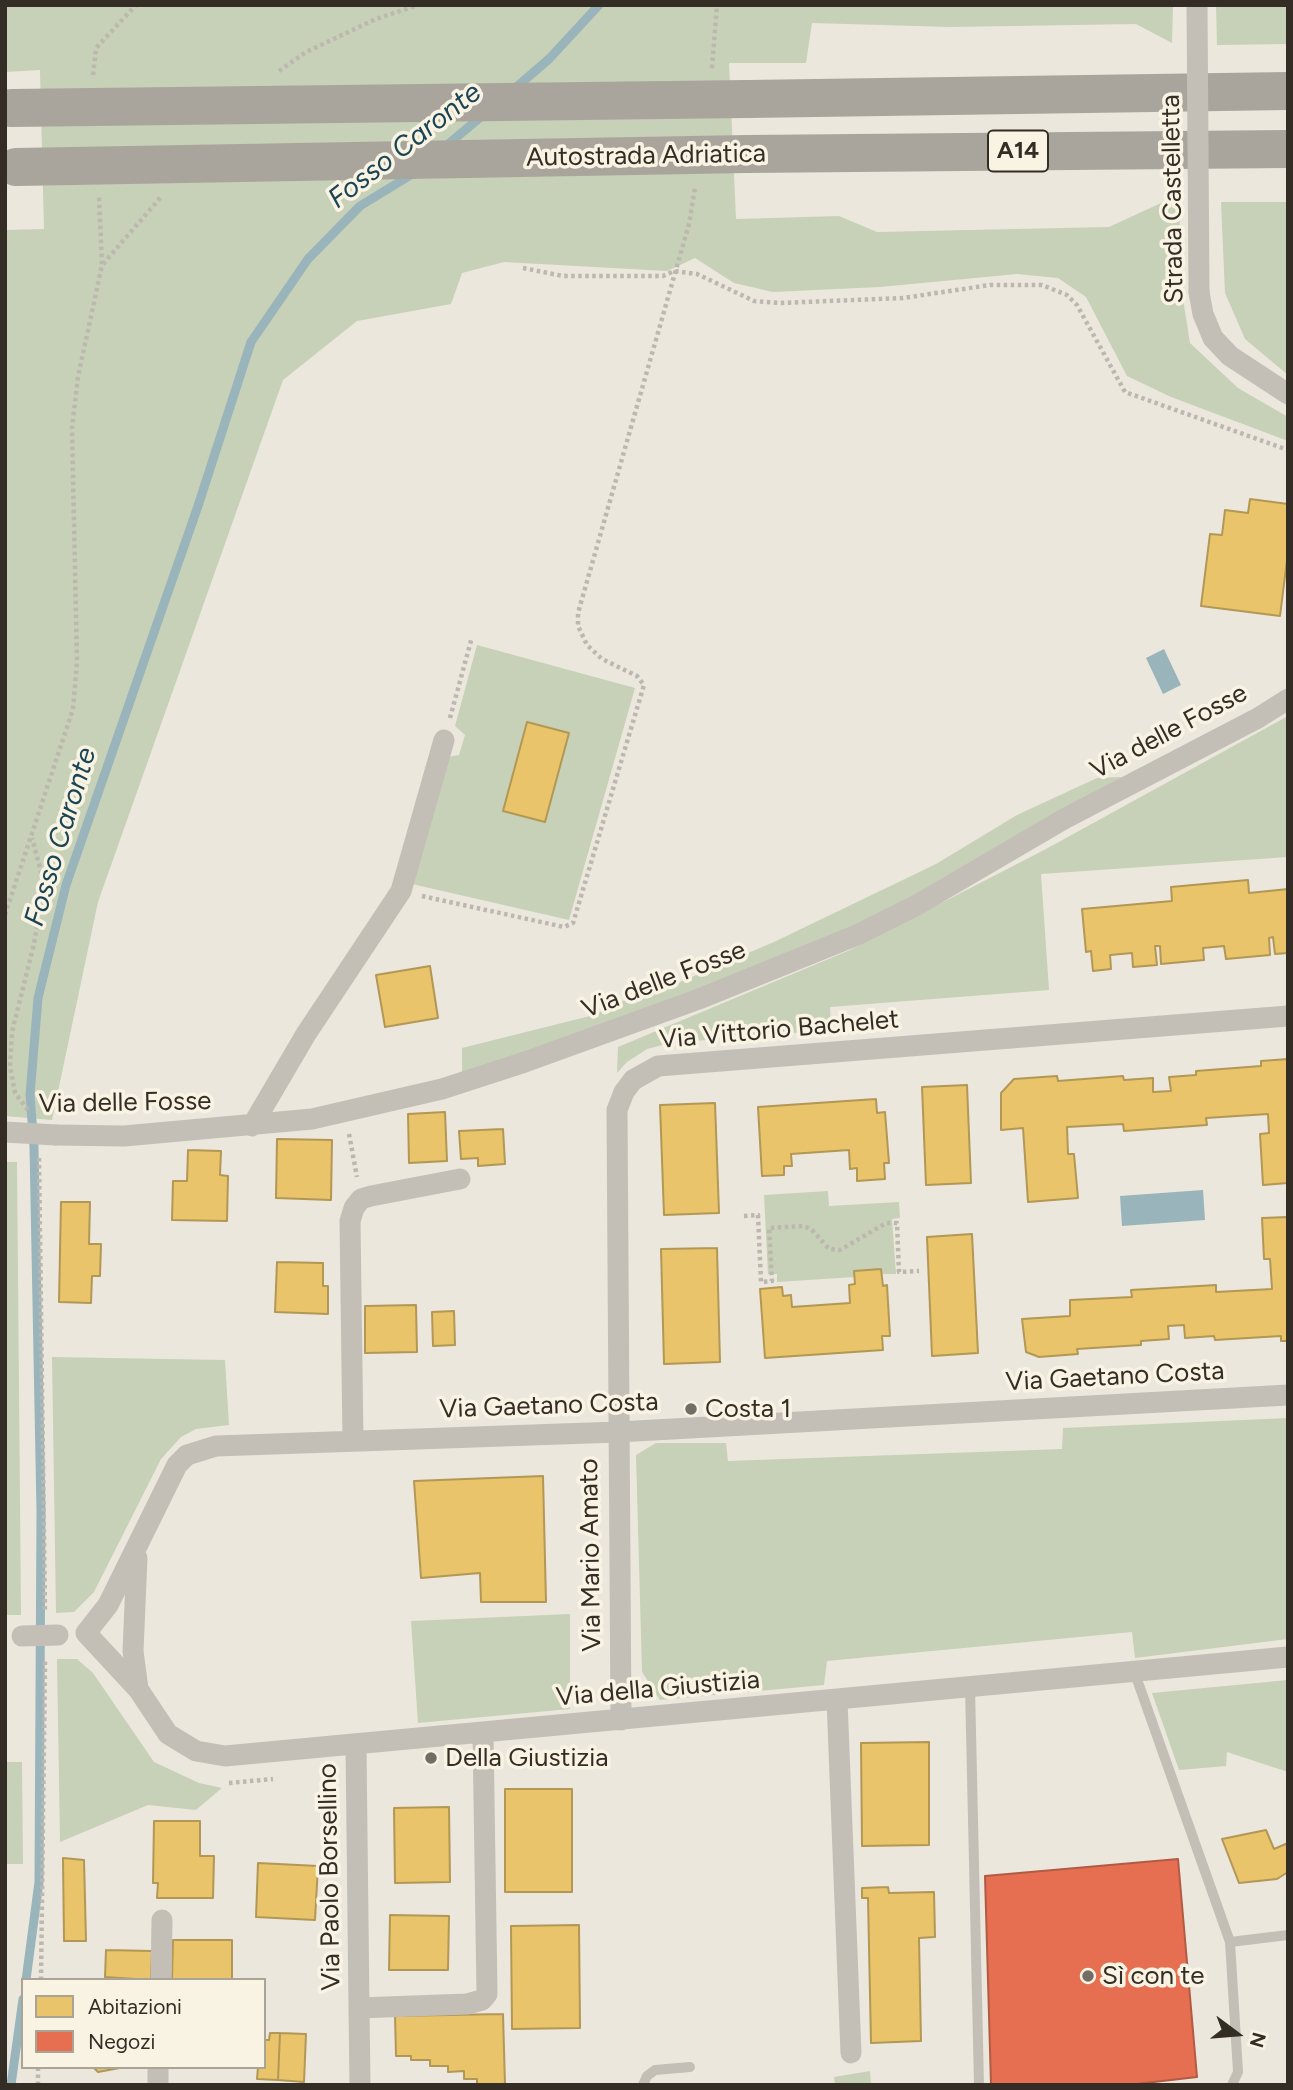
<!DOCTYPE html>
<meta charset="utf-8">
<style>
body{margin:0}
#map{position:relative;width:1293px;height:2090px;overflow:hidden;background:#ebe7dd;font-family:Figtree,sans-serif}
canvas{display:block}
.frame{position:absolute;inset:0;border:7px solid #332d25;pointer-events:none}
.legend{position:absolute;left:21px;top:1978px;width:245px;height:91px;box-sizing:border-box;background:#f9f3e3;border:2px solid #aaa497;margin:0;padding:9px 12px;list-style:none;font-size:21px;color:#332d25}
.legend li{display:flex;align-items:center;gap:14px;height:35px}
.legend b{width:35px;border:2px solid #aaa497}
.north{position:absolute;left:1202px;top:1999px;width:70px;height:70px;-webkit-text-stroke:5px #f9f3e3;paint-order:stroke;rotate:106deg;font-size:19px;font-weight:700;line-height:28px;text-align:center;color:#332d25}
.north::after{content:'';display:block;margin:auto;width:24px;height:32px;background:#332d25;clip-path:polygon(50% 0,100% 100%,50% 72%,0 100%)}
</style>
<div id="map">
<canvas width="1293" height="2090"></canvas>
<div class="frame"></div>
<ul class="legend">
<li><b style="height:19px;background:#e9c46a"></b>Abitazioni</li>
<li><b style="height:19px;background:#e76f51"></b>Negozi</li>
</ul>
<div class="north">N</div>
</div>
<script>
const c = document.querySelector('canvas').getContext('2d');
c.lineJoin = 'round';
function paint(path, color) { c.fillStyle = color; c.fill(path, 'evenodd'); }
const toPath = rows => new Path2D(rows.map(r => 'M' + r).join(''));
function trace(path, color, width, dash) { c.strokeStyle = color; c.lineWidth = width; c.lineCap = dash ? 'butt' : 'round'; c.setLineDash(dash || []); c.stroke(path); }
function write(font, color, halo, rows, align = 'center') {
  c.font = font + ' Figtree,sans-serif'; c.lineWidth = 7; c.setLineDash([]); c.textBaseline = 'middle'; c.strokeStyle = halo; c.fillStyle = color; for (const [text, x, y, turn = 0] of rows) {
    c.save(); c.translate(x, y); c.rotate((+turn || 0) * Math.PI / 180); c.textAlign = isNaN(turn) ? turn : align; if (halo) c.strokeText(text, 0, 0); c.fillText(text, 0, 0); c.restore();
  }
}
paint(toPath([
 [5,5,1173,5,1172,43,1136,24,950,27,812,23,806,63,729,63,736,219,839,216,877,232,1109,227,1161,203,1180,203,1179,274,1190,343,1238,388,1288,417,1288,441,1171,397,1127,376,1086,297,1058,278,1017,274,880,287,773,292,734,283,695,258,667,271,504,262,462,273,451,304,357,321,283,380,98,902,52,1120,5,1116,5,230,44,229,40,70,5,72],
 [1216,5,1288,5,1288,44,1217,45],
 [1221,202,1288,202,1288,375,1245,339,1225,293],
 [477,645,635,688,569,920,412,884,446,757,459,755,465,735,455,726],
 [527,722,569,734,545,822,503,811],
 [1288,716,1288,857,1041,874,1049,990,830,1007,831,1030,670,1043,647,1049,627,1062,617,1073,618,1047,850,950,1046,849],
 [1122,777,912,899,853,928,697,994,462,1073,462,1048,594,1015,627,999,668,987,774,942,936,864,1017,815,1097,778],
 [5,1162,17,1162,21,1615,5,1615],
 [828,1191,829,1206,899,1202,900,1218,892,1219,896,1274,882,1274,881,1269,854,1271,855,1277,777,1282,777,1274,768,1274,764,1195],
 [52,1357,225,1360,229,1425,196,1429,181,1437,161,1459,94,1592,74,1612,56,1613],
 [1288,1418,1288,1639,1135,1658,1132,1632,827,1661,824,1685,660,1700,642,1672,636,1455,656,1443,726,1443,728,1461,1062,1449,1063,1428],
 [570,1614,570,1709,418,1723,411,1621],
 [57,1659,77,1659,93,1673,154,1762,199,1783,222,1788,196,1810,148,1805,60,1842],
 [1288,1680,1288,1772,1227,1752,1226,1766,1179,1770,1152,1693],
 [5,1762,22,1762,23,1864,5,1864],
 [870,2071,871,2085,835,2085,834,2077]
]), '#c7d1b7');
paint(toPath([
 [1164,649,1181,685,1163,694,1146,658],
 [1203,1190,1205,1220,1122,1226,1120,1196]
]), '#99b5bb');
const homes = toPath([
 [1250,499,1288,504,1288,552,1280,616,1201,606,1210,534,1222,535,1225,510,1248,513,1250,499],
 [527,722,569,733,545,822,503,811,527,722],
 [1248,880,1249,893,1288,889,1288,953,1275,954,1273,937,1269,938,1270,955,1226,959,1224,946,1203,948,1204,960,1161,964,1160,946,1155,946,1157,965,1133,967,1132,953,1110,955,1111,969,1093,971,1091,951,1086,952,1082,909,1172,901,1171,887,1248,880],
 [430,966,438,1018,385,1027,376,975,430,966],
 [1288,1059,1288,1183,1263,1185,1260,1134,1269,1133,1268,1114,1206,1118,1207,1125,1124,1131,1123,1124,1067,1127,1068,1154,1074,1154,1078,1198,1028,1202,1023,1128,1001,1130,1001,1093,1014,1079,1057,1076,1058,1081,1123,1076,1124,1080,1153,1078,1153,1092,1171,1091,1169,1077,1196,1075,1196,1071,1261,1066,1261,1061,1288,1059],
 [967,1085,971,1183,926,1185,922,1087,967,1085],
 [876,1099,877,1113,885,1112,889,1163,884,1163,885,1179,857,1181,857,1168,850,1169,849,1150,791,1154,792,1166,784,1166,784,1175,762,1176,758,1107,876,1099],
 [715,1103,719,1213,664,1215,660,1105,715,1103],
 [445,1112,447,1161,409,1163,408,1114,445,1112],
 [503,1129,505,1164,478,1166,478,1158,461,1159,459,1131,503,1129],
 [277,1139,332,1140,331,1200,276,1198,277,1139],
 [188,1150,221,1151,220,1175,228,1176,227,1221,172,1220,173,1181,187,1181,188,1150],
 [61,1202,90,1202,89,1244,101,1244,100,1276,92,1276,91,1303,59,1302,61,1202],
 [1288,1217,1288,1341,1281,1341,1281,1336,1215,1340,1214,1336,1185,1338,1184,1325,1168,1326,1169,1339,1141,1341,1141,1345,1077,1349,1078,1354,1039,1357,1026,1352,1022,1319,1070,1316,1070,1300,1132,1297,1131,1290,1216,1285,1216,1292,1272,1289,1270,1259,1264,1259,1262,1218,1288,1217],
 [972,1234,978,1353,932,1356,927,1237,972,1234],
 [717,1248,720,1362,664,1364,661,1249,717,1248],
 [277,1262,323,1263,323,1286,328,1286,328,1314,275,1312,277,1262],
 [881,1269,883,1286,887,1285,890,1336,882,1336,883,1350,765,1358,760,1289,782,1287,783,1296,791,1295,792,1307,850,1303,849,1285,855,1284,854,1271,881,1269],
 [416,1305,417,1352,365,1353,365,1306,416,1305],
 [454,1311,455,1345,433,1346,432,1312,454,1311],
 [543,1476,546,1602,481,1602,480,1573,421,1578,414,1481,543,1476],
 [929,1742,929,1845,862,1846,861,1743,929,1742],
 [505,1789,572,1789,572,1892,505,1892,505,1789],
 [449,1807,450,1882,395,1883,394,1808,449,1807],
 [154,1821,200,1821,200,1856,214,1856,213,1898,157,1898,158,1883,153,1883,154,1821],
 [1266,1830,1274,1849,1288,1843,1288,1872,1277,1879,1239,1883,1222,1839,1266,1830],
 [63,1858,84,1860,86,1941,64,1941,63,1858],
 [258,1863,318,1866,315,1920,256,1917,258,1863],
 [888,1887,889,1893,934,1892,935,1937,919,1938,921,2041,871,2043,868,1898,862,1898,862,1888,888,1887],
 [390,1915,449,1916,448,1970,389,1970,390,1915],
 [579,1925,580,2028,512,2029,511,1926,579,1925],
 [173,1940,232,1940,232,1980,172,1980,173,1940],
 [106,1950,152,1951,151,1980,105,1977,106,1950],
 [503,2014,505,2085,477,2085,477,2079,464,2079,464,2071,448,2072,448,2066,430,2066,430,2060,411,2060,411,2056,396,2056,395,2016,503,2014],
 [270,2033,280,2033,278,2080,257,2079,258,2067,264,2067,264,2040,269,2040,270,2033],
 [280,2033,306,2034,304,2082,278,2080,280,2033],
 [93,2067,125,2067,98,2072,93,2067]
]);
paint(homes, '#e9c46a');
trace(homes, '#b29755', 2);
const shops = toPath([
 [1178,1859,1197,2077,1128,2085,991,2085,985,1876,1178,1859]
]);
paint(shops, '#e76f51');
trace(shops, '#b15b44', 2);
trace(toPath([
 [513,90,549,59,599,5],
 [446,146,483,115],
 [26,1980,39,1882,41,1511,34,1147,30,1095,38,998,66,885,198,506,251,342,308,259,360,206,414,173],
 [11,2085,23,1999]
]), '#99b5bb', 9);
trace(toPath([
 [712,68,717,5],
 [279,71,306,52,376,19,418,5],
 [93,75,96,48,136,5],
 [103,264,161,197],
 [523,268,563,276,663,276,674,271,697,274,754,301,780,303,903,298,990,285,1042,285,1067,295,1077,305,1125,392,1288,450],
 [450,718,472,637],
 [422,896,564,927,573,923,644,685,637,676,602,659,587,645,578,626,578,613,689,224,695,188],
 [5,915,73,709,77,662,72,428,78,377,102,265,99,196],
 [28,1110,15,1093,10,1066,12,1032,34,944,44,883,32,838],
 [349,1134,357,1177],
 [39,1158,45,1612],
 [744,1216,758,1215,761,1282,772,1281,769,1228,804,1226,812,1230,829,1249,840,1250,886,1223,897,1223,899,1272,919,1271],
 [229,1783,273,1779],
 [41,1980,45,1659],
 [38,2085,38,2067]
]), '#bcb7af', 4.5, [3.5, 3.5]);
trace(toPath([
 [1134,1671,1230,1942,1288,1935],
 [970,1687,979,2085],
 [1230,1942,1238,2072,1232,2085],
 [643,2085,647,2076,655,2070,690,2067]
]), '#c3bfb7', 10);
trace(toPath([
 [1199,292,1203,314,1213,338,1230,356,1288,394],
 [252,1126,306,1034,401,891,444,740],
 [56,1135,124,1136,312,1119,442,1089,525,1062,699,999,857,935,917,905,1064,819,1258,718,1288,699],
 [353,1441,350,1221,354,1208,361,1199,371,1196,460,1179],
 [137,1558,133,1651,138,1689],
 [86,1633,108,1605,177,1465,187,1455,216,1446,618,1432,1288,1395],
 [86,1633,138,1689,168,1734,196,1751,225,1756,1288,1657],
 [837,1700,851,2053],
 [621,1720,617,1110,624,1092,633,1080,658,1066,1288,1016],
 [356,1746,359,2008],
 [161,1980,162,1920],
 [158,2085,158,2067],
 [360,2085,359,2008,467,2004,482,2000,487,1994,483,1733]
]), '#c3bfb7', 21);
trace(toPath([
 [748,99,1288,91],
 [747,154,1288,149]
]), '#aaa59c', 38);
trace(toPath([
 [1197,5,1199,292],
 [5,1132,56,1135],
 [22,1636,58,1635]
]), '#c3bfb7', 21);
trace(toPath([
 [11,108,748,99],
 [16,167,747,154]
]), '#aaa59c', 38);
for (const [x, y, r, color] of [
 [691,1409,7,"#736e65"],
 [431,1758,7,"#736e65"],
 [1088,1976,7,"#736e65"]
]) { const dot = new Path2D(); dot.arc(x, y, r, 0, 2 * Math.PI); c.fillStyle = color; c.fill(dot); trace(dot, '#f9f3e3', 2.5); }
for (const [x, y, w] of [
 [1018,151,60]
]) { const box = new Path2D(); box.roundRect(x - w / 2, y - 20.5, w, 41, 5); c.fillStyle = '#f9f3e3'; c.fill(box); trace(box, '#332d25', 2); }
write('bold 24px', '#332d25', null, [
 ["A14",1018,151]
]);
write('26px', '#332d25', '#f9f3e3', [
 ["Autostrada Adriatica",646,156,-1],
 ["Strada Castelletta",1173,199,-91],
 ["Via delle Fosse",1169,732,-28],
 ["Via delle Fosse",664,980,-21],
 ["Via Vittorio Bachelet",779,1030,-5],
 ["Via delle Fosse",125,1103,-1],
 ["Via Gaetano Costa",1115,1377,-3],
 ["Via Gaetano Costa",549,1406,-2],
 ["Via Mario Amato",591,1555,-91],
 ["Via della Giustizia",658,1689,-5],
 ["Via Paolo Borsellino",330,1877,-91]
]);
write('26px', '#332d25', '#f9f3e3', [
 ["Costa 1",705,1409],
 ["Della Giustizia",445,1758],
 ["Sì con te",1102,1976]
], 'left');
write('italic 28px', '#1b4555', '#f9f3e3', [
 ["Fosso Caronte",405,146,-38],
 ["Fosso Caronte",61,837,-73]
]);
</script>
